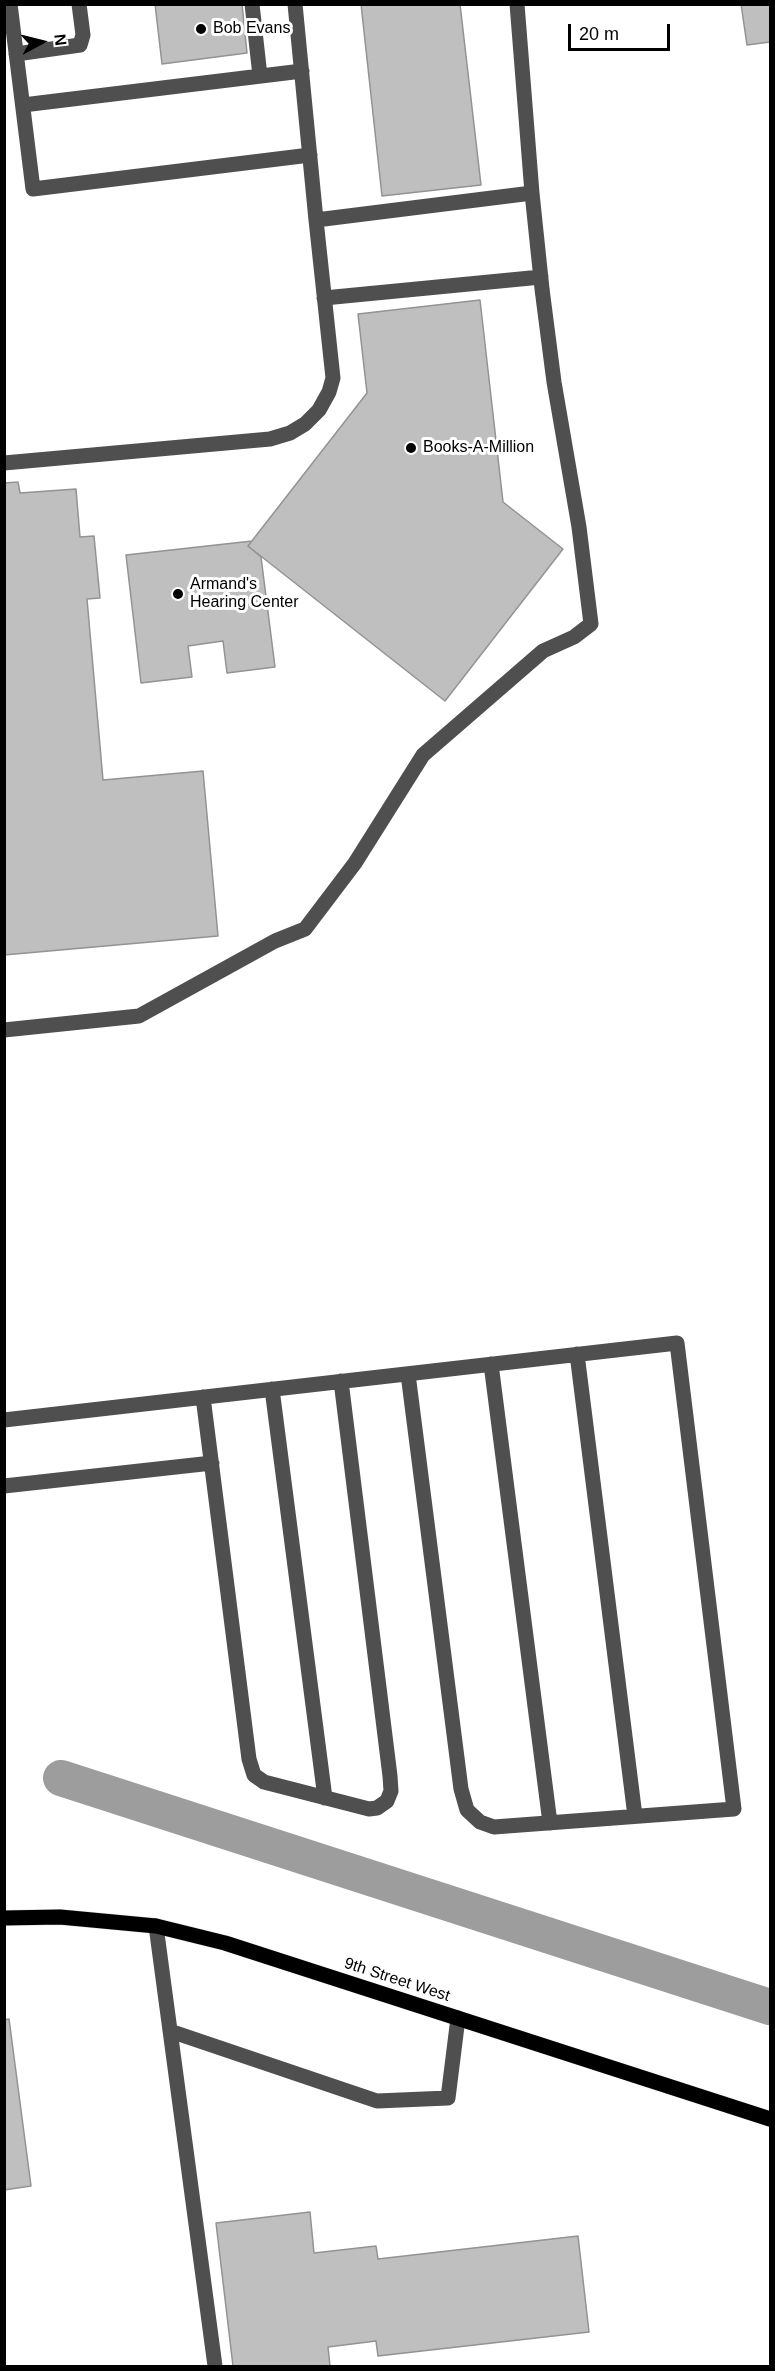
<!DOCTYPE html>
<style>
body{margin:0}
#map{position:relative;width:775px;height:2371px;overflow:hidden;background:#fff;font-family:Arial,sans-serif}
canvas{display:block}
.frame{position:absolute;inset:0;border:6px solid #000;pointer-events:none}
.north{position:absolute;left:12px;top:12px;width:60px;height:60px;-webkit-text-stroke:4px #fff;paint-order:stroke;rotate:83deg;font-size:16px;font-weight:700;line-height:24px;text-align:center;color:#000}
.north::after{content:'';display:block;margin:auto;width:21px;height:27px;background:#000;clip-path:polygon(50% 0,100% 100%,50% 72%,0 100%)}
.scale{position:absolute;left:568px;top:24px;width:102px;height:27px;box-sizing:border-box;border:3px solid #000;border-top:0;padding-left:8px;font-size:18px;line-height:21px;white-space:nowrap;color:#000;-webkit-text-stroke:4px #fff;paint-order:stroke}
</style>
<div id="map">
<canvas width="775" height="2371"></canvas>
<div class="frame"></div>
<div class="north">N</div>
<div class="scale">20 m</div>
</div>
<script>
const c = document.querySelector('canvas').getContext('2d');
c.lineJoin = 'round';
const toPath = rows => new Path2D(rows.map(r => 'M' + r).join(''));
function trace(path, color, width, dash) { c.strokeStyle = color; c.lineWidth = width; c.lineCap = dash ? 'butt' : 'round'; c.setLineDash(dash || []); c.stroke(path); }
function paint(path, color) { c.fillStyle = color; c.fill(path, 'evenodd'); }
function write(font, color, halo, rows, align = 'center') {
  c.font = font + ' Arial,sans-serif'; c.lineWidth = 6; c.setLineDash([]); c.textBaseline = 'middle'; c.strokeStyle = halo; c.fillStyle = color; for (const [text, x, y, turn = 0] of rows) {
    c.save(); c.translate(x, y); c.rotate((+turn || 0) * Math.PI / 180); c.textAlign = isNaN(turn) ? turn : align; if (halo) c.strokeText(text, 0, 0); c.fillText(text, 0, 0); c.restore();
  }
}
trace(toPath([
 [61,1778,770,2007]
]), '#9d9d9d', 36);
const building = toPath([
 [155,4,242,4,247,53,162,64,155,4],
 [361,4,460,4,481,185,382,196,361,4],
 [741,4,770,4,770,42,747,45,741,4],
 [480,300,503,502,563,549,445,701,248,546,367,393,358,314,480,300],
 [18,482,20,493,76,489,80,537,94,536,100,598,87,599,103,780,203,771,218,936,4,955,4,483,18,482],
 [252,541,248,546,261,557,275,667,227,673,223,641,188,646,192,677,141,683,126,555,252,541],
 [9,2019,31,2186,4,2190,4,2020,9,2019],
 [310,2212,314,2253,376,2246,378,2259,578,2236,589,2332,378,2356,376,2341,328,2347,330,2366,233,2366,216,2223,310,2212]
]);
paint(building, '#bfbfbf');
trace(building, '#939393', 1.5);
const major = toPath([
 [4,1918,60,1917,156,1926,225,1943,770,2119]
]);
trace(major, '#dbdbdb', 16);
trace(toPath([
 [10,4,33,189,310,155],
 [252,4,260,76],
 [295,4,316,220,532,193,517,4],
 [16,54,80,45,83,35,79,4],
 [23,105,302,71],
 [324,298,541,277],
 [4,463,270,439,290,433,305,424,319,410,329,392,333,378,316,220],
 [4,1030,139,1016,275,941,305,929,355,863,423,755,543,651,574,637,591,624,579,527,554,382,542,289,532,193],
 [577,1354,635,1816],
 [491,1364,550,1823],
 [272,1389,325,1798],
 [203,1397,249,1759,254,1775,264,1782,369,1809,377,1808,387,1801,391,1791,390,1776,341,1381],
 [4,1420,677,1343,734,1809,494,1827,480,1822,467,1810,461,1789,408,1374],
 [4,1486,212,1463],
 [156,1926,215,2366],
 [170,2031,377,2101,448,2098,458,2018]
]), '#4f4f4f', 15);
trace(major, '#000', 15);
for (const [x, y, r, color] of [
 [201,29,6,"#000"],
 [411,448,6,"#000"],
 [178,594,6,"#000"]
]) { const dot = new Path2D(); dot.arc(x, y, r, 0, 2 * Math.PI); c.fillStyle = color; c.fill(dot); trace(dot, '#fff', 2); }
write('16px', '#000', '#fff', [
 ["Bob Evans",213,29],
 ["Books-A-Million",423,448],
 ["Armand's",190,585],
 ["Hearing Center",190,603]
], 'left');
write('16px', '#000', '#fff', [
 ["9th Street West",397,1980,18]
]);
</script>
